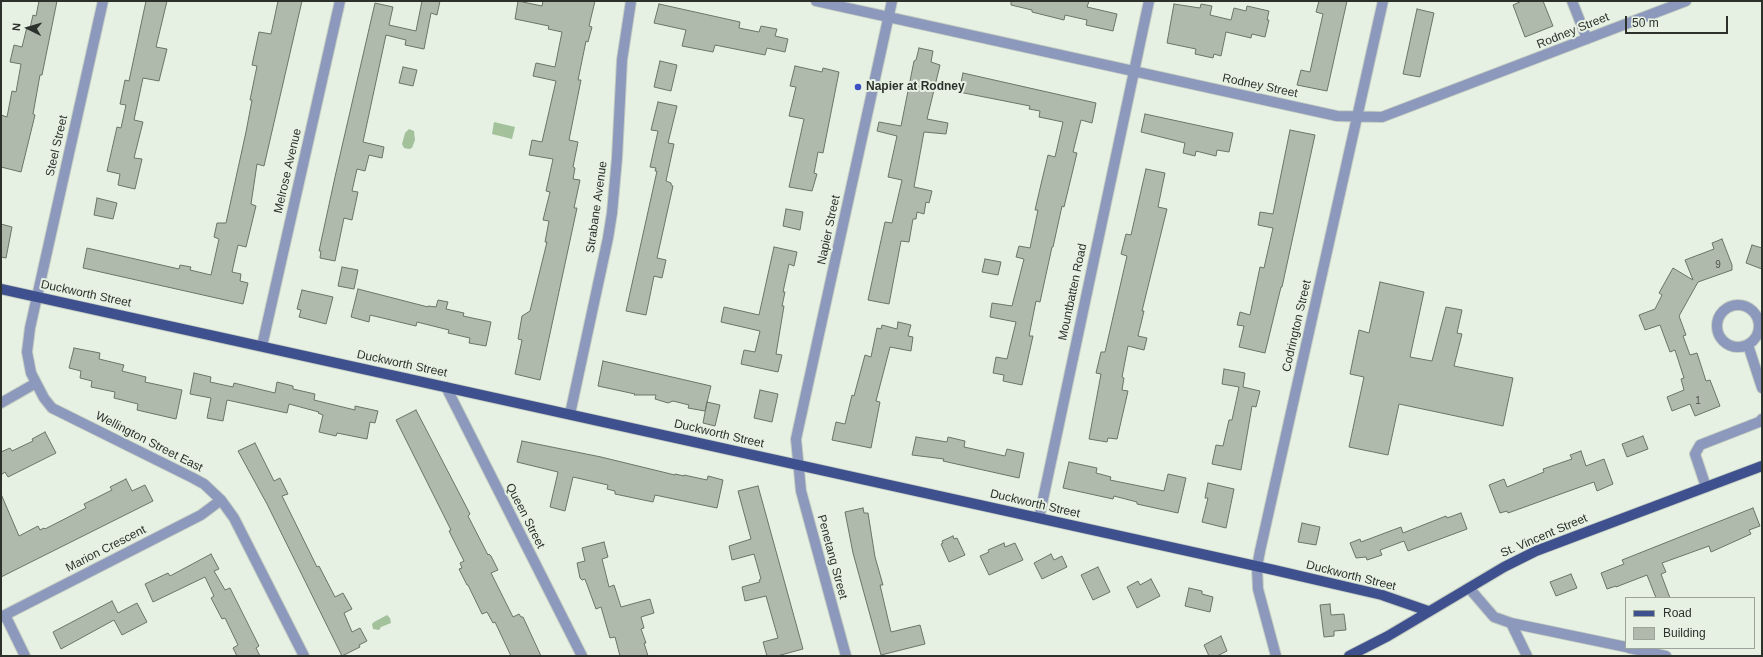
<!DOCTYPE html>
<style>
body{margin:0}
#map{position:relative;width:1763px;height:657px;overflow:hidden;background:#e6f1e3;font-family:Arial,sans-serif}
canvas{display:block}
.frame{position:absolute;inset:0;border:2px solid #2d312c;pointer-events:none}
.legend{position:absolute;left:1625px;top:597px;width:130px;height:52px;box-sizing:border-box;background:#e6f1e3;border:1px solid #9ca49a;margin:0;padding:5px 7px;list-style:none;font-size:12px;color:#2d312c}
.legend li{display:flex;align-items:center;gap:8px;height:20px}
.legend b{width:20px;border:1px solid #9ca49a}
.north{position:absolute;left:8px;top:8px;width:40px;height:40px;-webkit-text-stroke:3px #e6f1e3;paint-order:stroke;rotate:275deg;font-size:11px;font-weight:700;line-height:16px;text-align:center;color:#2d312c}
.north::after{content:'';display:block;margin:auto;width:14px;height:18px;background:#2d312c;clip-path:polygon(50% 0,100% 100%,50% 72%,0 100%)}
.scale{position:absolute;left:1625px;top:16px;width:103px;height:18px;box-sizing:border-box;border:2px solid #2d312c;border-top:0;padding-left:5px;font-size:12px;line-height:14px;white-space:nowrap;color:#2d312c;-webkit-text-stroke:3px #e6f1e3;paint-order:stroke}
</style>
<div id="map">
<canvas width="1763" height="657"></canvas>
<div class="frame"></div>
<ul class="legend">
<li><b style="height:5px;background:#3f508e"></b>Road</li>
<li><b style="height:11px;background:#afbaac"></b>Building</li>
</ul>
<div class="north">N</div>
<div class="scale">50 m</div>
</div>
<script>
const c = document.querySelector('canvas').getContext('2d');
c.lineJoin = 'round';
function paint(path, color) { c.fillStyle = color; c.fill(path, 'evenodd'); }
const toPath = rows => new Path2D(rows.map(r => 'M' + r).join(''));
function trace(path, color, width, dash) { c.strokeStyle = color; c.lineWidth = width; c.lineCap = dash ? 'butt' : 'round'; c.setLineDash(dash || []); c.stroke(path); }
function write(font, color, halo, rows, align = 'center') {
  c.font = font + ' Arial,sans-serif'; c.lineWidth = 4; c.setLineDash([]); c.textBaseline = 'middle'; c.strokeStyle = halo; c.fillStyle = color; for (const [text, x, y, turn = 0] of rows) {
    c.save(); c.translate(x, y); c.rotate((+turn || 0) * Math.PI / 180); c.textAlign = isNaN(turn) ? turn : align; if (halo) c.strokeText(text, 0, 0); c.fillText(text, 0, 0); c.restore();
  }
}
paint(toPath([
 [494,122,515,127,512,139,492,134],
 [409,129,414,131,415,140,412,148,409,149,404,148,402,144,405,133],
 [387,615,390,618,391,623,381,627,379,630,373,629,372,624,374,622]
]), '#a3c29c');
const building = toPath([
 [39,1,57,1,42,75,40,75,33,114,35,115,21,172,1,167,1,115,7,117,12,91,16,92,21,64,10,62,14,45,22,47,27,27,30,28,33,15,36,16,39,1],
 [146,1,167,1,156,47,167,49,159,81,143,78,134,120,143,122,134,158,142,159,135,189,118,185,120,174,107,171,117,127,121,128,126,105,120,104,125,80,129,81,146,1],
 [278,1,302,1,264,166,257,164,251,204,256,206,246,247,238,245,232,272,241,274,240,281,248,283,243,304,83,268,87,248,179,269,180,265,191,267,190,270,211,275,219,239,214,237,217,223,226,223,246,132,252,100,250,100,257,66,252,65,259,32,271,34,278,1],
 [422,1,440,1,437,15,431,13,424,49,405,45,406,40,386,35,363,142,384,147,382,158,369,155,365,171,357,169,352,191,358,192,352,220,344,218,335,261,320,258,321,251,319,251,335,177,375,3,393,7,389,25,416,31,422,1],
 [518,1,542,6,543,1,595,1,589,26,592,27,588,42,586,41,578,80,581,80,569,140,578,142,573,167,575,168,573,179,580,180,574,208,577,208,540,380,515,374,522,340,518,339,522,316,530,311,547,242,545,242,549,221,543,220,550,192,546,191,553,159,529,155,532,140,542,142,556,81,533,76,536,63,555,67,562,32,548,29,549,26,515,19,518,1],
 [1011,1,1089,1,1087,7,1117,14,1113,31,1086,25,1087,20,1065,15,1064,20,1032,12,1032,10,1011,5,1011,1],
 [1319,1,1347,1,1327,91,1297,85,1301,70,1310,72,1323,14,1316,12,1319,1],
 [1522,1,1543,1,1553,26,1525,37,1513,5,1522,1],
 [659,4,740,22,739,28,759,32,761,26,777,29,775,36,788,39,785,52,767,48,765,55,715,45,713,52,682,46,686,30,654,23,659,4],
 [1174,4,1200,8,1201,4,1212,6,1210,15,1231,20,1234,8,1246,11,1247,6,1269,11,1267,20,1269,20,1265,37,1252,34,1251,38,1226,32,1221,56,1214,54,1213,58,1195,54,1196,49,1167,43,1174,4],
 [1417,9,1434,13,1420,77,1403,74,1417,9],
 [919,48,933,51,931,62,940,65,927,119,948,123,946,134,924,132,914,187,932,191,929,203,926,202,924,214,917,212,916,219,913,219,909,242,901,241,889,304,868,300,885,222,892,223,902,180,888,177,897,136,877,131,879,122,901,126,914,61,916,60,919,48],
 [660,61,677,65,671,91,654,87,660,61],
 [795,66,822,72,823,68,839,72,823,153,818,152,814,173,817,174,812,191,789,187,804,119,789,116,796,87,790,86,795,66],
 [403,67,417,70,413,86,399,83,403,67],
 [963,73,1096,103,1092,123,1081,120,1073,152,1077,153,1064,207,1062,206,1053,247,1052,247,1040,302,1036,301,1029,336,1033,336,1022,385,1003,381,1004,375,993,373,996,357,1007,359,1016,322,990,317,992,303,1012,306,1024,259,1016,257,1019,246,1030,248,1038,210,1035,210,1042,180,1048,155,1055,157,1063,122,1039,117,1040,111,1029,109,1030,106,959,92,963,73],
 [658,102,677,106,668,143,674,144,666,181,671,183,671,185,673,186,657,258,666,260,662,278,654,276,646,315,626,311,657,171,655,171,656,168,650,167,658,131,651,130,658,102],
 [1145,114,1233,133,1229,152,1217,150,1216,156,1196,151,1195,156,1183,153,1185,143,1141,132,1145,114],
 [1290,130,1315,135,1282,287,1281,287,1265,353,1239,347,1244,326,1237,325,1240,312,1250,315,1260,267,1264,268,1273,228,1258,225,1260,212,1273,214,1290,130],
 [1146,169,1165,173,1158,207,1167,209,1142,311,1144,311,1138,336,1147,338,1144,350,1128,346,1122,377,1124,378,1122,390,1128,391,1117,439,1108,438,1107,442,1089,439,1101,374,1096,373,1101,352,1105,352,1127,256,1121,254,1126,234,1131,235,1146,169],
 [97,198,117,203,113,219,94,215,97,198],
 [786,209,803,212,800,230,783,226,786,209],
 [1,224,12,227,6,258,1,257,1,224],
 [1722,239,1732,265,1732,270,1698,282,1679,316,1686,335,1683,336,1690,355,1697,353,1706,381,1710,380,1720,406,1695,416,1690,404,1672,411,1667,397,1684,390,1681,379,1684,378,1675,350,1670,352,1660,325,1645,330,1639,315,1655,309,1662,295,1659,293,1673,268,1693,280,1685,260,1714,249,1712,243,1722,239],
 [1752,245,1762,248,1762,269,1746,263,1752,245],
 [774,247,797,252,794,266,789,264,783,292,785,292,782,306,784,306,776,354,782,355,778,372,741,364,744,350,755,352,760,331,721,322,724,307,759,315,774,247],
 [985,259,1001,262,998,275,982,272,985,259],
 [342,267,358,270,354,289,338,286,342,267],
 [1380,282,1424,292,1410,357,1432,361,1446,307,1462,310,1457,333,1462,334,1454,366,1513,378,1503,426,1399,404,1388,455,1349,447,1364,377,1350,374,1359,330,1369,333,1380,282],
 [358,289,428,307,428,306,436,307,438,300,448,302,446,309,464,313,463,316,491,322,486,346,469,343,470,338,448,333,449,330,417,322,416,326,370,315,369,322,351,317,358,289],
 [302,290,333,297,326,324,299,317,301,310,297,309,302,290],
 [898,322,911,325,908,336,913,337,911,351,890,347,876,401,880,402,871,448,832,440,836,422,845,424,852,395,854,396,865,355,871,357,877,328,881,329,882,325,897,329,898,322],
 [74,348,100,353,99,359,124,365,122,371,146,377,145,382,182,390,176,419,137,410,138,404,114,398,115,392,91,387,92,381,80,378,81,371,69,368,74,348],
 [603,361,711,386,705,411,688,408,689,405,673,401,668,403,655,399,656,395,634,395,635,394,598,386,603,361],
 [1224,369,1245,373,1243,387,1260,391,1256,407,1252,406,1241,470,1212,464,1216,445,1223,446,1229,420,1232,420,1239,387,1222,384,1224,369],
 [194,373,211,377,210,382,233,387,234,383,275,393,277,382,293,386,293,389,315,394,314,400,355,410,355,406,378,411,375,423,370,422,367,439,337,433,336,436,319,432,323,415,318,413,319,412,289,404,287,413,227,400,223,421,207,418,211,398,190,394,194,373],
 [760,390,778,394,772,422,754,418,760,390],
 [707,402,720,405,715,426,703,423,707,402],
 [416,410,470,514,468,516,488,555,489,554,491,556,498,570,491,573,513,617,519,614,521,617,523,617,541,656,511,656,495,622,493,623,487,612,482,614,468,585,467,585,459,569,462,568,460,563,464,561,449,531,451,530,396,420,416,410],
 [45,432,56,453,8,477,5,472,1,475,1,452,10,448,12,451,33,441,32,439,45,432],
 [1643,436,1648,449,1627,457,1622,444,1643,436],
 [916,437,947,442,948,437,965,441,964,447,1005,456,1007,449,1024,453,1019,478,943,461,944,459,912,455,916,437],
 [522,441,601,457,675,475,675,474,684,476,684,475,707,480,708,476,723,480,717,508,655,495,653,502,615,494,615,491,607,489,608,485,573,477,565,511,550,507,558,472,517,462,522,441],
 [255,443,274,481,280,478,288,494,282,496,317,567,319,566,335,597,343,593,352,609,344,613,352,632,360,628,367,641,359,645,360,647,342,656,267,504,238,451,255,443],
 [1581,451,1586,466,1604,459,1613,484,1597,491,1594,482,1508,513,1507,511,1500,513,1489,485,1504,479,1507,487,1544,472,1543,469,1572,459,1570,455,1581,451],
 [1069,462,1097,468,1096,473,1111,477,1110,480,1164,491,1168,474,1186,478,1178,513,1137,504,1137,502,1114,496,1113,499,1063,488,1069,462],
 [126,479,132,491,145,485,153,501,1,577,1,494,19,536,38,526,40,530,44,528,45,529,86,508,84,504,112,490,110,487,126,479],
 [1208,483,1234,489,1226,528,1202,522,1208,498,1205,498,1208,483],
 [758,486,803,649,777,656,767,656,763,642,778,638,766,596,745,601,742,587,760,582,759,580,761,579,754,554,732,560,729,546,751,539,738,491,758,486],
 [863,508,864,513,868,513,875,557,883,585,880,585,891,632,920,625,925,644,881,655,853,553,845,512,863,508],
 [1753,508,1760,526,1749,530,1751,534,1711,552,1709,546,1662,563,1666,572,1661,574,1670,598,1656,598,1647,575,1616,587,1616,586,1607,589,1601,573,1624,564,1622,560,1753,508],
 [1461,513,1467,529,1408,551,1404,541,1380,550,1382,555,1367,560,1366,557,1356,558,1350,543,1360,539,1361,542,1401,527,1403,533,1446,516,1447,518,1461,513],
 [1302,523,1320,527,1316,545,1298,542,1302,523],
 [953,536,954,539,957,538,965,555,949,562,941,544,943,543,942,541,953,536],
 [604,542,608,557,602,559,609,587,614,585,621,607,650,599,654,613,641,617,644,628,641,629,646,643,644,643,648,656,620,656,615,637,610,638,601,607,596,609,585,579,582,580,580,578,577,563,585,561,582,548,604,542],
 [1004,543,1005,547,1015,543,1023,560,989,575,980,556,989,552,988,550,1004,543],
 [211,554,219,569,214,571,225,590,230,588,259,646,256,648,260,656,237,656,233,648,238,645,225,618,222,619,211,598,214,596,205,577,153,602,145,584,168,573,170,576,211,554],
 [1051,554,1054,560,1062,556,1067,567,1042,579,1034,563,1051,554],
 [1098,567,1110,592,1093,600,1081,575,1098,567],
 [1571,574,1577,588,1556,596,1550,582,1571,574],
 [1151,579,1160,596,1137,608,1127,587,1138,581,1140,585,1151,579],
 [1189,588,1202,591,1202,594,1213,597,1210,612,1185,606,1189,588],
 [112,601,118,613,137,603,147,622,122,635,114,620,61,649,53,632,112,601],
 [1330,604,1331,615,1344,614,1346,630,1334,631,1334,636,1324,637,1320,605,1330,604],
 [1221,636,1227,651,1217,656,1209,656,1204,645,1221,636]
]);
paint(building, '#afbaac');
trace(building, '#6a7468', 1);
const minor = toPath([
 [103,1,30,328,27,352,31,373,44,398,52,408,193,478,204,484,221,500,234,518,304,656],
 [816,1,1337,116,1382,117,1686,1],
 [1572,1,1587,39],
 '1717 326a21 21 0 1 1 42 0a21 21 0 1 1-42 0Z',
 [1748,345,1762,388],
 [262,346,340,1],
 [446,387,582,656],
 [1,403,36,383],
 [570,414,608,238,612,213,617,158,622,60,631,1],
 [1706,487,1695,454,1700,445,1759,422,1762,419],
 [1039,518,1149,1],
 [1469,588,1494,617,1511,623,1626,647],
 [5,615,25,656],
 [1,617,201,515,221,500],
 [1511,623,1527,656],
 [1629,648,1666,656],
 [846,656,801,491,796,439,892,1],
 [1276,656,1258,589,1257,567,1260,551,1383,1]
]);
const major = toPath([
 [1,289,1274,570,1382,595,1428,611],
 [1349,656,1388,636,1504,567,1536,551,1762,466]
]);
trace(minor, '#c5cec2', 12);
trace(major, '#c5cec2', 12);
trace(minor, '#8c98bc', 10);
trace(major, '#3f508e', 10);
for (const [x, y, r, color] of [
 [858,87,4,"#3b4fc2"]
]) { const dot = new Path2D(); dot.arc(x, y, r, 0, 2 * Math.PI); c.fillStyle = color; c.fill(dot); trace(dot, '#e6f1e3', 1.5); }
write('10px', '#4e534c', null, [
 ["9",1718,265],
 ["1",1698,401]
]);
write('12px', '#2d312c', '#e6f1e3', [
 ["Rodney Street",1573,31,-22],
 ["Rodney Street",1260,86,12],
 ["Steel Street",57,146,-77],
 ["Melrose Avenue",288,171,-77],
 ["Strabane Avenue",597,207,-82],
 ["Napier Street",829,230,-78],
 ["Mountbatten Road",1073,292,-78],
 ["Duckworth Street",86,294,12],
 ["Codrington Street",1297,326,-77],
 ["Duckworth Street",402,364,12],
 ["Duckworth Street",719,434,13],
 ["Wellington Street East",149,442,27],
 ["Duckworth Street",1035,504,13],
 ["Queen Street",525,516,63],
 ["St. Vincent Street",1544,536,-23],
 ["Marion Crescent",106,549,-27],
 ["Penetang Street",832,557,75],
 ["Duckworth Street",1351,576,14]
]);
write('bold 12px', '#2d312c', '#e6f1e3', [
 ["Napier at Rodney",866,87]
], 'left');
</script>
